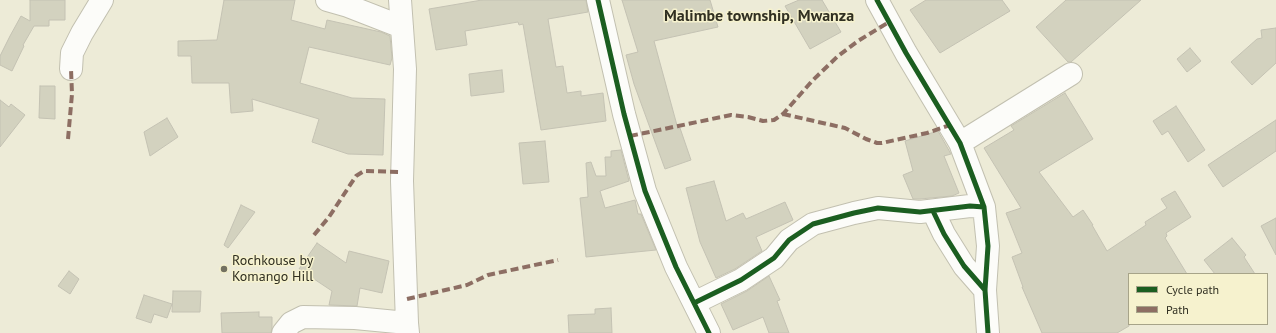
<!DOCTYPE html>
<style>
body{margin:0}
#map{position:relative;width:1276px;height:333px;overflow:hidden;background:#edebd7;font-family:"PT Sans",sans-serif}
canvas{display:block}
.legend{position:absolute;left:1128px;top:273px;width:140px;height:52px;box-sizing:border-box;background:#f6f2ce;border:1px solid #a7a489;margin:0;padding:5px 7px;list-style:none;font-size:12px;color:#313022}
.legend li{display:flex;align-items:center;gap:8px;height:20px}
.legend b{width:20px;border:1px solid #a7a489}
</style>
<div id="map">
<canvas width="1276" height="333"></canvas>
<ul class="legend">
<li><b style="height:5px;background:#1b5e20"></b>Cycle path</li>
<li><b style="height:5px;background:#8d6e63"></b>Path</li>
</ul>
</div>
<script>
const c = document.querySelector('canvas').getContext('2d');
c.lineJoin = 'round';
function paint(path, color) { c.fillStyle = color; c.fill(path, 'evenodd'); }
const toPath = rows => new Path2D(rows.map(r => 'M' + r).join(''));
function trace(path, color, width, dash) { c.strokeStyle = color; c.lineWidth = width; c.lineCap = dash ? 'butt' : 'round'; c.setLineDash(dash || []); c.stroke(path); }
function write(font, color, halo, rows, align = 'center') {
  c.font = font + ' "PT Sans",sans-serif'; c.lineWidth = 3; c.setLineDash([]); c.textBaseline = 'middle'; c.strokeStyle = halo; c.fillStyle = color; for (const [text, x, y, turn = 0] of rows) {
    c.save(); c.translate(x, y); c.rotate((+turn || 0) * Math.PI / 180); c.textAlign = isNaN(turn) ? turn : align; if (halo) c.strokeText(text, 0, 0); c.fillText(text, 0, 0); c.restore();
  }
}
const building = toPath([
 [30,0,65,0,65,20,49,20,49,26,34,26,23,45,24,46,12,71,0,65,0,56,10,36,21,16,30,21,30,0],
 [224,0,295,0,291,20,325,29,327,20,381,32,390,36,392,58,390,65,309,47,300,83,352,98,385,99,383,155,348,154,312,142,319,119,252,99,253,111,231,113,229,83,192,83,191,56,178,56,178,41,217,40,224,0],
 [482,0,586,0,588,12,548,19,556,67,563,66,567,93,581,91,581,96,603,93,606,121,541,130,523,24,519,25,518,22,465,31,467,45,436,50,429,9,482,0],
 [622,0,710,0,718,27,654,41,678,129,680,128,691,160,665,169,634,84,626,55,638,52,622,0],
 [799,0,822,0,841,32,810,49,785,6,799,0],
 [926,0,1002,0,1010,11,940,53,910,10,926,0],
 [1066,0,1141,0,1071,62,1068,62,1036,27,1066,0],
 [1276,28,1276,63,1252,85,1231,62,1257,39,1262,38,1261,30,1276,28],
 [1190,48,1201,61,1187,72,1177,59,1190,48],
 [502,70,504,92,471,96,469,74,502,70],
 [40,86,55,86,55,119,39,118,40,86],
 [1065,93,1093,139,1039,172,1073,217,1083,210,1093,225,1092,225,1107,251,1146,225,1145,222,1167,208,1161,199,1175,191,1191,217,1166,233,1167,236,1165,238,1187,274,1129,274,1129,326,1117,333,1042,333,1022,287,1023,287,1012,257,1022,253,1006,213,1021,208,984,148,1014,130,1011,126,1065,93],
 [0,100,9,107,11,104,25,115,0,147,0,100],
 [1176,106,1205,150,1188,162,1168,131,1162,135,1153,121,1176,106],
 [167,118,178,137,150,156,144,132,167,118],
 [1276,120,1276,151,1223,187,1208,165,1276,120],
 [938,131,951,154,944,156,959,193,952,196,920,199,913,199,903,175,913,171,905,141,938,131],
 [545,141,549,182,523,184,519,143,545,141],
 [621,150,629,181,600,191,605,208,635,200,638,214,641,214,656,250,586,257,580,198,588,197,586,163,591,162,596,176,606,176,605,157,611,157,611,151,621,150],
 [714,181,726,221,743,213,746,219,785,202,793,220,756,237,762,251,735,269,716,278,700,242,686,188,714,181],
 [241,205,255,212,228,248,224,245,241,205],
 [1276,218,1276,255,1261,226,1276,218],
 [1232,238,1246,255,1244,257,1255,274,1215,274,1204,260,1232,238],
 [317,243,346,263,349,251,389,261,382,293,360,288,357,306,329,305,332,291,299,269,317,243],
 [69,271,79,279,70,294,58,286,69,271],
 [769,276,780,300,777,301,789,333,769,333,763,317,733,330,721,304,747,291,769,276],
 [173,291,201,291,200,312,172,312,173,291],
 [144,295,172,304,167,318,154,314,151,323,136,318,144,295],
 [611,308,612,333,569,333,568,315,595,314,595,309,611,308],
 [259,312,259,317,272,317,272,328,271,333,222,333,221,313,259,312]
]);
paint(building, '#d3d2bf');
trace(building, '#c4c2b3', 1);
const minor = toPath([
 [327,0,348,6,402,27],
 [400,0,405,69,402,181,407,323,408,333],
 [598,0,624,114,645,191,676,267,709,333],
 [877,0,906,53,960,143,984,207,988,246,985,290,988,333],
 [71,69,72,53,82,33,102,0],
 [960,143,1071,74],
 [933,211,944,234,964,266,985,290],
 [694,303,741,280,774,258,789,240,813,224,854,213,878,208,920,212,970,206,984,207],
 [283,333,291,323,303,317,355,318,407,323]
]);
trace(minor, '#c2c0b0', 24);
trace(minor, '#fcfcf9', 22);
trace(toPath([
 [783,114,845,128,866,139,877,143,882,143,927,133,950,125],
 [630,136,731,115,748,117,763,121,774,120,783,114,812,81,838,56,858,41,889,22],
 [68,139,72,94,71,69],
 [314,235,329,217,356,176,364,171,402,172],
 [407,299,467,285,488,275,558,260]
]), '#8d6e63', 4, [8, 4]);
trace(toPath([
 [598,0,624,114,645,191,676,267,709,333],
 [877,0,906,53,960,143,984,207,988,246,985,290,988,333],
 [933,211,944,234,964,266,985,290],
 [694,303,741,280,774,258,789,240,813,224,854,213,878,208,920,212,970,206,984,207]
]), '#1b5e20', 5);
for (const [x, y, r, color] of [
 [224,269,4,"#737161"]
]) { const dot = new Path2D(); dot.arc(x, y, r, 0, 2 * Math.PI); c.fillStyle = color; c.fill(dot); trace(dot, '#f6f2ce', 1.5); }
write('14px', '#313022', '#f6f2ce', [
 ["Rochkouse by",232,261],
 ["Komango Hill",232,277]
], 'left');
write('bold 16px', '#313022', '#f6f2ce', [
 ["Malimbe township, Mwanza",759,16]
]);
</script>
